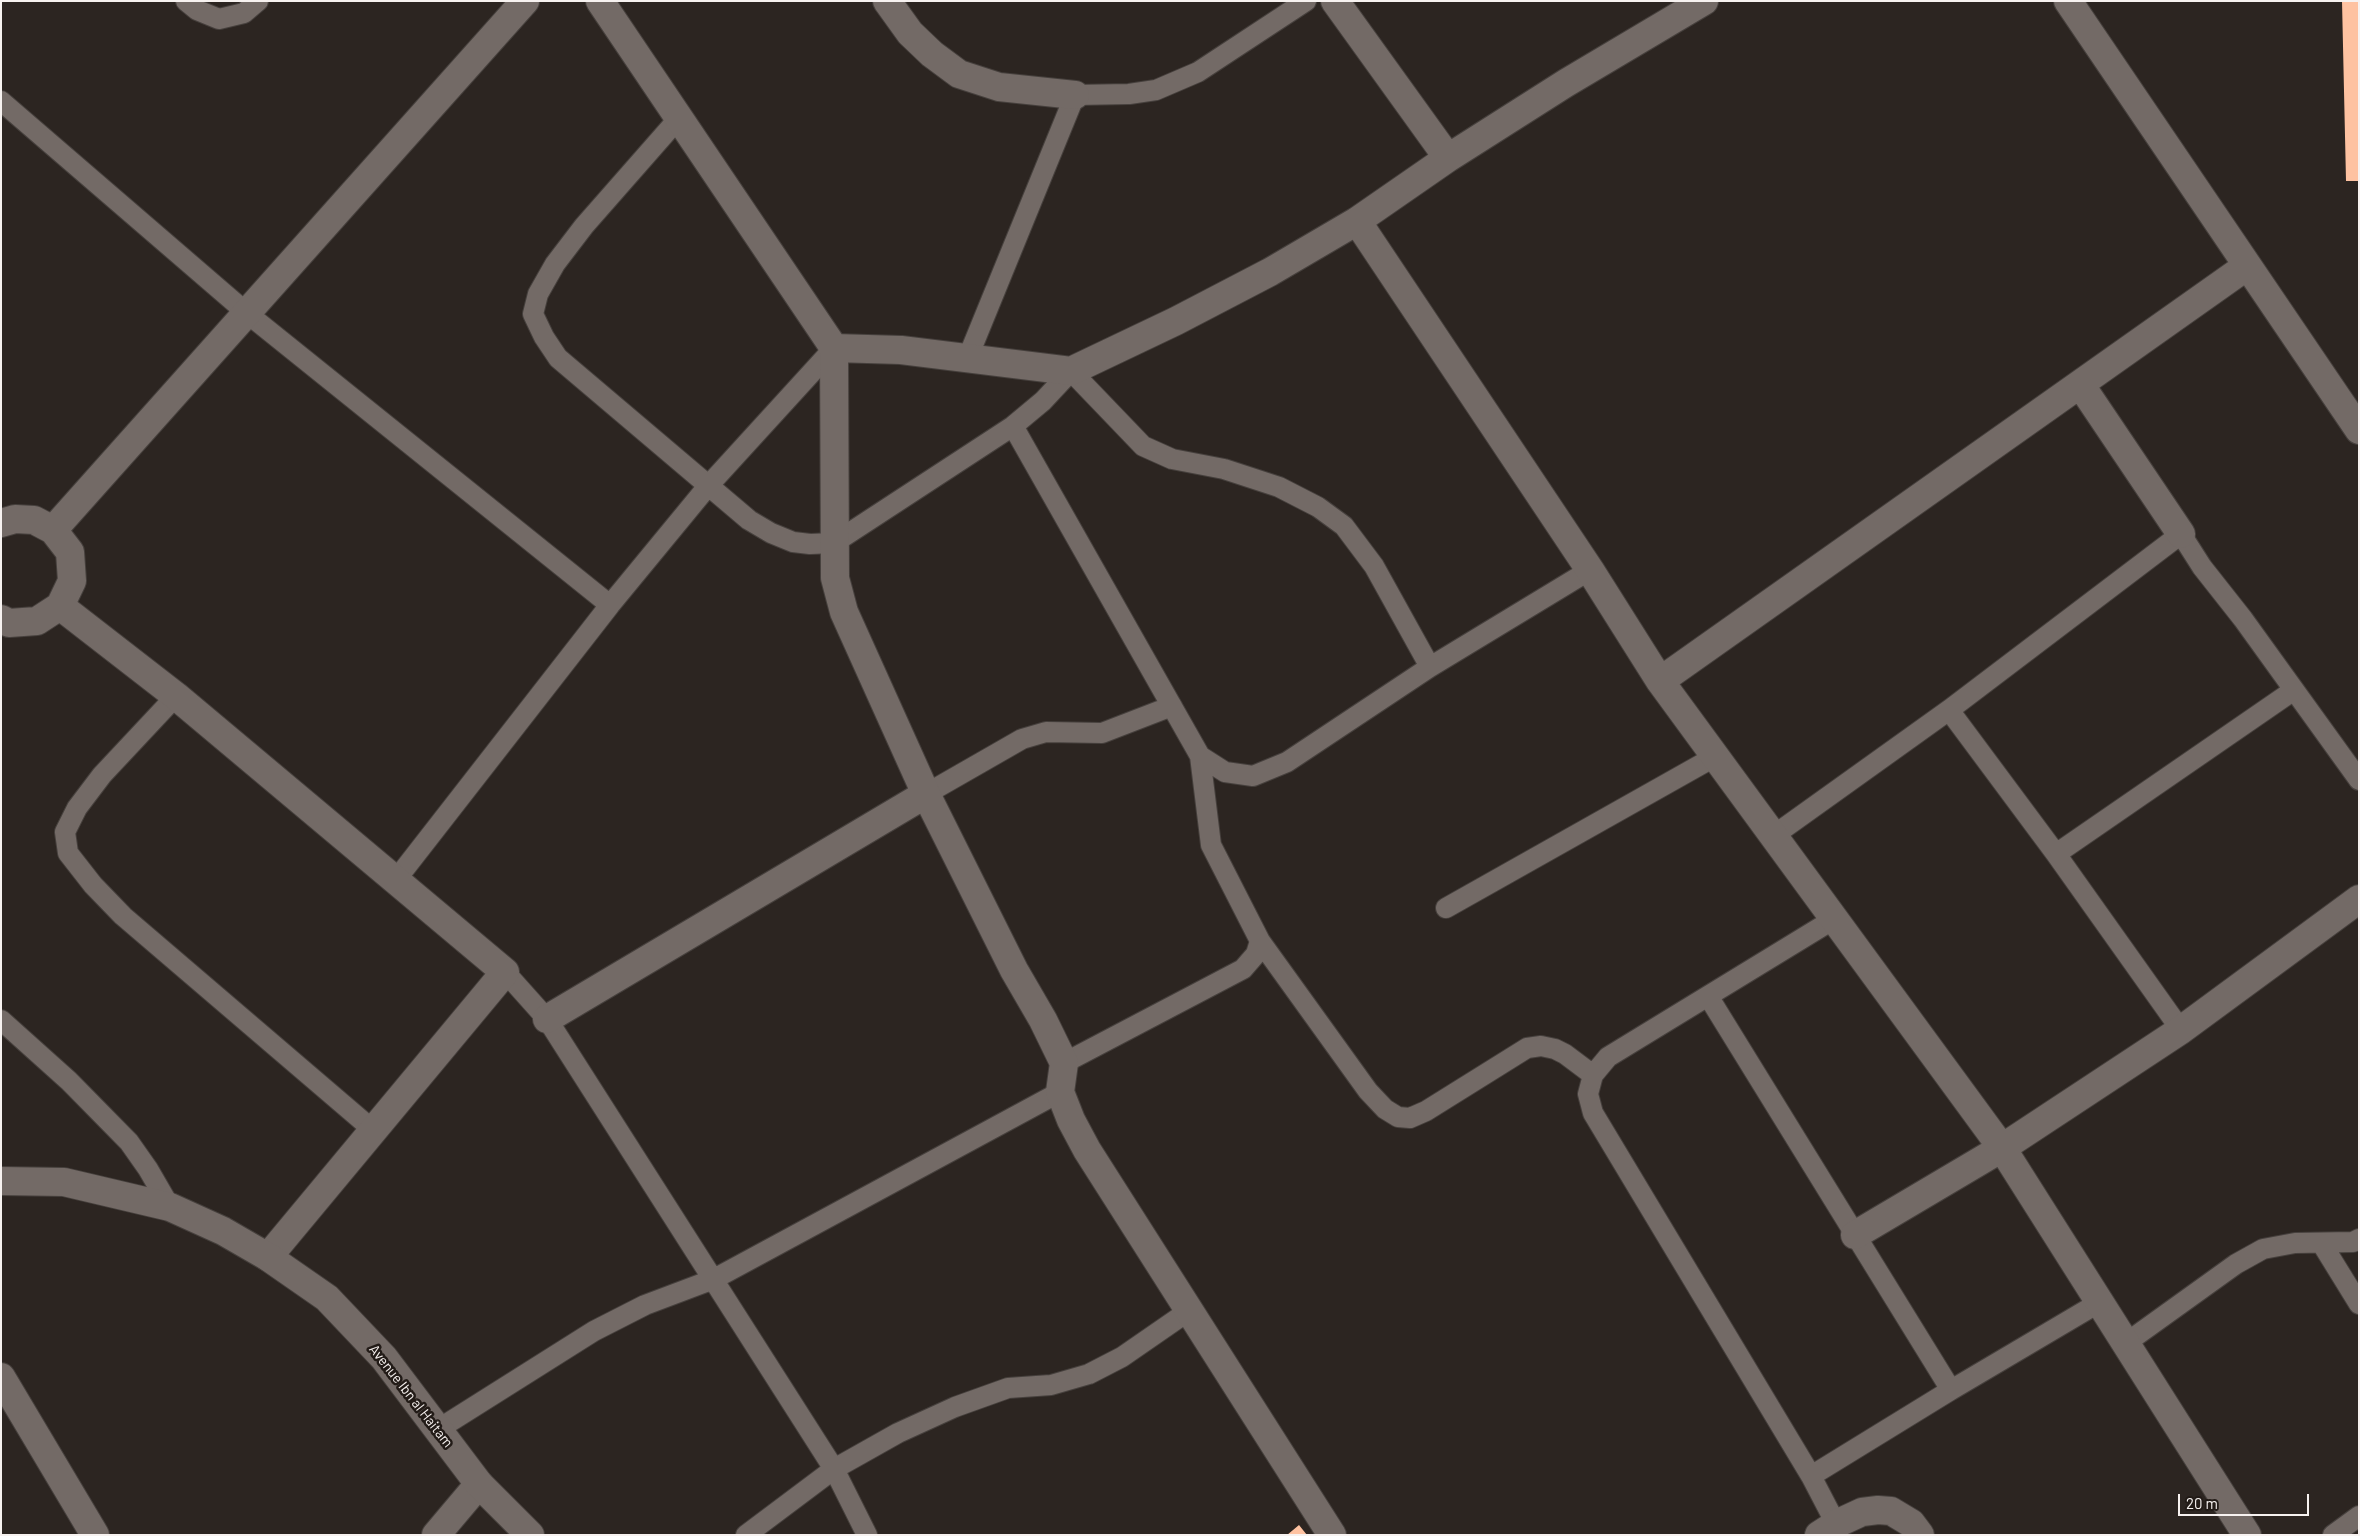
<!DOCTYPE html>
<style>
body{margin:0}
#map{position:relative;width:2360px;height:1536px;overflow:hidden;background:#2c2521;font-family:Barlow,sans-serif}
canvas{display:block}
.frame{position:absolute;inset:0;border:2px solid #f7f2f0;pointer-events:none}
.scale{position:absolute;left:2178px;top:1494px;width:131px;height:22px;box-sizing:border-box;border:2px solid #f7f2f0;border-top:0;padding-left:6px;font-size:15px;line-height:18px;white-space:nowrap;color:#f7f2f0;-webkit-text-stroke:4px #221b17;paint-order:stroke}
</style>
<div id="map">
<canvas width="2360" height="1536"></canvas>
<div class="frame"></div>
<div class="scale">20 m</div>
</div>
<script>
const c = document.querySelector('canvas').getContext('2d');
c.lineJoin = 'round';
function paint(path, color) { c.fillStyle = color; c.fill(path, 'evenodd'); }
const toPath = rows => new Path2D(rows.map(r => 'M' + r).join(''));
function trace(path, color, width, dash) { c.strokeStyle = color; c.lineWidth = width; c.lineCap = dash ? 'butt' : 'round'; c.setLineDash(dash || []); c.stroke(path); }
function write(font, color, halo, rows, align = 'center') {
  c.font = font + ' Barlow,sans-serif'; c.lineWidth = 5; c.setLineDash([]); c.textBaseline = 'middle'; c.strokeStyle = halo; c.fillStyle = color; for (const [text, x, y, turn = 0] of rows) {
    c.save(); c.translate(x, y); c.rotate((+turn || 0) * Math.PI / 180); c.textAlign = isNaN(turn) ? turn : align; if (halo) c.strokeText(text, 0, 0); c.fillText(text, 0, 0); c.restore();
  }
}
paint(toPath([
 [2342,1,2359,1,2359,181,2346,181],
 [1299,1525,1307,1535,1287,1535]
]), '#fec2a1');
const service = toPath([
 [186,1,197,10,219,19,244,13,258,1],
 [1,101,248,314,610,605],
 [678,119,584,226,555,264,538,294,533,314,544,337,558,358,749,520,771,533,793,542,810,544,834,543,1013,426,1043,401,1071,371,1143,446,1172,459,1224,469,1279,487,1318,507,1344,526,1374,566,1430,667],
 [968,357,1075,95,1129,94,1156,90,1198,72,1306,1],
 [1013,426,1200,756,1225,772,1253,776,1287,762,1430,667,1590,570],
 [176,696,102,775,77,808,65,832,68,853,93,885,123,916,373,1130],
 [1949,710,2056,854,2181,1030],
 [926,794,1022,739,1046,732,1102,733,1172,706],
 [1773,836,1949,710,2181,534,2202,567,2243,619,2359,780],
 [2056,854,2294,690],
 [395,881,610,605,708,486,834,348],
 [1446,908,1716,756],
 [1834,919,1608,1057,1593,1075,1588,1094,1593,1113,1811,1476,1836,1524],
 [1260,941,1368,1091,1385,1109,1398,1117,1410,1118,1426,1111,1527,1048,1541,1046,1555,1049,1565,1054,1593,1075],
 [505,972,547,1019,834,1469,867,1535],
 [1708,996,1951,1390,1811,1476],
 [1,1020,69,1081,129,1142,148,1169,170,1207],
 [1064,1063,1243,969,1256,954,1260,941,1211,845,1200,756],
 [2322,1244,2359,1304],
 [2126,1343,2236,1264,2263,1249,2295,1243,2353,1242,2359,1239],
 [1951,1390,2100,1302],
 [437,1430,594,1331,645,1305,714,1279,1060,1092],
 [746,1535,834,1469,898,1433,955,1407,1008,1388,1051,1385,1089,1374,1122,1357,1190,1310],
 [2333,1535,2359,1516]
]);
const minor = toPath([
 [600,1,834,348,835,578,844,612,926,794,1014,970,1043,1020,1064,1063,1060,1092,1071,1120,1087,1150,1332,1535],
 [887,1,910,33,932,54,959,74,999,87,1075,95],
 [1335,1,1448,158],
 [2068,1,2359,430],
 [1357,221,1590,570,1660,681,2002,1148,2247,1535],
 [834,348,901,350,1071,371,1176,321,1270,272,1357,221,1448,158,1566,83,1704,1],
 [2080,384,2181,534],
 [1,523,15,519,34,520,53,530,70,552,72,581,60,606,37,621,9,623,1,619],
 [53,530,525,1],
 [60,606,176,696,505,972,268,1257],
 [1660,681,2247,266],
 [547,1019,926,794],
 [1855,1235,2002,1148,2181,1030,2359,899],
 [1,1377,95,1535],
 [436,1535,479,1484],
 [1819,1535,1836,1524,1862,1512,1878,1510,1891,1511,1911,1523,1920,1535]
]);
const tertiary = toPath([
 [1,1181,64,1182,170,1207,223,1231,268,1257,327,1298,384,1358,479,1484,530,1535]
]);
trace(service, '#46403d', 22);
trace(minor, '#46403d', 30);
trace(tertiary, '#46403d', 30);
trace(service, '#736a66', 20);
trace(minor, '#736a66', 28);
trace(tertiary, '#736a66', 28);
write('14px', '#f7f2f0', '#221b17', [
 ["Avenue Ibn al Haitam",411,1396,52]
]);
</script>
